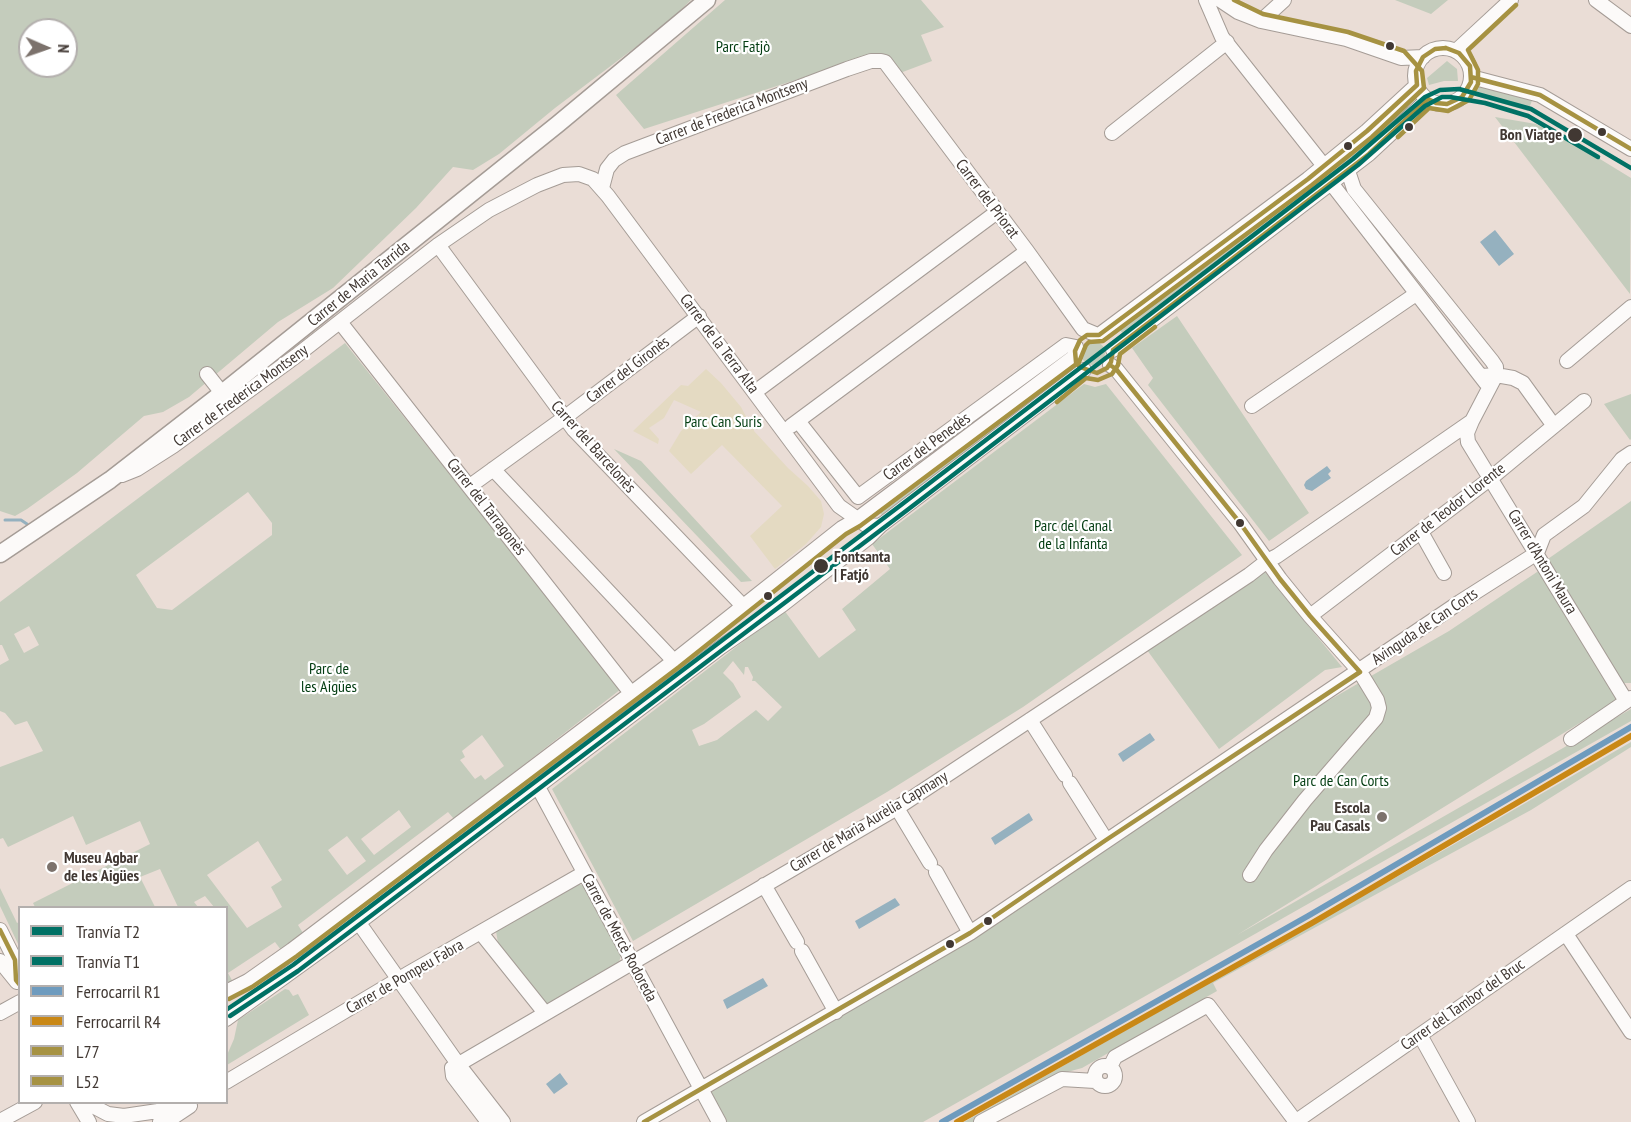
<!DOCTYPE html>
<meta charset="utf-8">
<style>
body{margin:0}
#map{position:relative;width:1631px;height:1122px;overflow:hidden;background:#eaddd6;font-family:"PT Sans Narrow",sans-serif}
canvas{display:block}
.legend{position:absolute;left:18px;top:906px;width:210px;height:198px;box-sizing:border-box;background:#fff;border:2px solid #b3afad;margin:0;padding:8px 10px;list-style:none;font-size:18px;color:#413833}
.legend li{display:flex;align-items:center;gap:12px;height:30px}
.legend b{width:30px;border:2px solid #b3afad}
.north{position:absolute;left:18px;top:18px;width:60px;height:60px;box-sizing:border-box;background:#fff;border:2px solid #b3afad;border-radius:50%;rotate:92deg;font-size:16px;font-weight:700;line-height:24px;text-align:center;color:#413833}
.north::after{content:'';display:block;margin:auto;width:21px;height:27px;background:#7c726c;clip-path:polygon(50% 0,100% 100%,50% 72%,0 100%)}
</style>
<div id="map">
<canvas width="1631" height="1122"></canvas>
<ul class="legend">
<li><b style="height:8px;background:#007165"></b>Tranvía T2</li>
<li><b style="height:8px;background:#007165"></b>Tranvía T1</li>
<li><b style="height:8px;background:#6e9bbe"></b>Ferrocarril R1</li>
<li><b style="height:8px;background:#c98816"></b>Ferrocarril R4</li>
<li><b style="height:8px;background:#a69242"></b>L77</li>
<li><b style="height:8px;background:#a69242"></b>L52</li>
</ul>
<div class="north">N</div>
</div>
<script>
const c = document.querySelector('canvas').getContext('2d');
c.lineJoin = 'round';
function paint(path, color) { c.fillStyle = color; c.fill(path, 'evenodd'); }
const toPath = rows => new Path2D(rows.map(r => 'M' + r).join(''));
function trace(path, color, width, dash) { c.strokeStyle = color; c.lineWidth = width; c.lineCap = dash ? 'butt' : 'round'; c.setLineDash(dash || []); c.stroke(path); }
function write(font, color, halo, rows, align = 'center') {
  c.font = font + ' "PT Sans Narrow",sans-serif'; c.lineWidth = 4.5; c.setLineDash([]); c.textBaseline = 'middle'; c.strokeStyle = halo; c.fillStyle = color; for (const [text, x, y, turn = 0] of rows) {
    c.save(); c.translate(x, y); c.rotate((+turn || 0) * Math.PI / 180); c.textAlign = isNaN(turn) ? turn : align; if (halo) c.strokeText(text, 0, 0); c.fillText(text, 0, 0); c.restore();
  }
}
paint(toPath([
 [0,0,691,0,665,25,555,108,499,154,473,170,453,167,416,208,333,288,278,322,189,397,163,412,144,416,77,473,27,509,15,516,0,511],
 [30,30,66,30,66,66,30,66],
 [725,0,921,0,944,27,921,35,932,61,900,73,876,54,644,129,616,95],
 [1395,0,1448,0,1431,14],
 [1447,61,1457,69,1458,81,1444,81,1429,85,1427,78],
 [1476,84,1533,98,1528,111,1472,95],
 [1404,102,1412,112,1320,189,1312,179],
 [1495,117,1536,124,1582,148,1631,178,1630,294],
 [1307,183,1315,193,1125,337,1118,327],
 [1177,316,1309,513,1269,541,1148,385,1153,378,1132,348],
 '1081 353a12 12 0 1 1 24 0a12 12 0 1 1-24 0Z',
 [345,343,621,689,454,819,448,812,298,925,303,933,281,950,275,942,228,973,233,982,227,986,226,908,214,907,205,896,194,902,198,907,178,907,160,869,140,877,155,907,35,907,33,903,150,844,140,821,86,845,73,816,8,847,3,838,0,839,0,767,43,751,27,721,15,725,5,713,0,711,0,665,9,660,2,645,0,645,0,602],
 [248,492,272,523,272,535,172,610,157,608,136,575],
 [29,626,39,645,24,653,14,634],
 [482,735,504,766,485,780,481,775,475,779,460,760,465,757,462,751],
 [399,810,411,827,374,855,361,839],
 [347,836,366,861,347,875,328,850],
 [258,841,282,880,271,887,282,907,247,928,207,875],
 [1061,369,1068,379,885,519,877,509],
 [1084,384,1095,387,1106,384,1242,555,1023,707,887,792,633,941,552,789,784,610,819,658,856,630,842,609,890,569,872,544],
 [733,661,744,675,745,667,748,667,753,677,752,681,755,681,782,707,768,721,756,710,717,740,699,746,692,730,704,724,741,697,733,683,723,673],
 [1631,394,1631,439,1630,440,1604,404],
 [614,449,641,461,752,581,741,582],
 [1631,501,1631,683,1622,683,1545,561],
 [1540,570,1617,700,1237,935,1631,709,1631,721,923,1122,725,1122,709,1090,1307,713,1449,631],
 [1264,571,1342,667,1325,670,1219,749,1147,650],
 [1631,742,1631,747,1531,810,1213,983,1217,991,1082,1068,1060,1074,975,1122,964,1122,1444,850],
 [576,883,584,886,621,955,618,966,545,1005,498,943,496,931],
 [0,888,17,923,19,922,19,946,0,906],
 [285,989,289,990,293,996,298,994,309,1015,227,1065,227,1055,234,1039,238,1020]
]), '#c4ccbc');
paint(toPath([
 [706,369,721,383,741,407,750,424,754,426,754,431,788,468,808,486,821,501,824,514,821,527,806,544,775,569,750,536,782,506,722,445,691,474,669,451,681,431,701,412,674,400,664,418,649,428,659,439,658,444,633,431,681,385,688,386]
]), '#e4dac2');
paint(toPath([
 [1495,230,1514,254,1499,266,1480,242],
 [1327,466,1331,471,1328,474,1331,478,1312,491,1306,489,1304,485,1306,481],
 [1150,733,1155,740,1123,762,1118,754],
 [1029,813,1033,820,995,845,991,838],
 [895,898,900,905,859,929,855,921],
 [763,978,768,986,727,1009,723,1000],
 [560,1073,568,1084,554,1094,546,1084]
]), '#95b1bf');
trace(toPath([
 [5,520,21,520,27,524]
]), '#95b1bf', 3);
const minor = toPath([
 [1206,0,1222,37,1324,166],
 [1220,0,1238,12,1261,21,1346,39,1401,58,1423,57],
 [1596,0,1631,26],
 [1261,21,1284,0],
 '1415 76a28 28 0 1 1 56 0a28 28 0 1 1-56 0Z',
 [1456,51,1511,0],
 [1471,77,1540,95,1631,149],
 [1112,133,1227,42],
 [1348,171,1354,189,1492,361,1496,367,1496,375,1482,376],
 [1331,183,1486,383],
 [602,188,607,169,614,160,625,153,847,69,871,61,881,61,885,62,1027,251,1083,329,1095,334],
 [438,245,574,430,743,606],
 [340,322,631,693],
 [1099,335,1308,179,1367,131,1417,85],
 [1113,350,1369,154,1428,99],
 [1567,361,1631,307],
 [1110,365,1116,369,1240,523,1280,579,1310,616,1360,672,1377,700,1379,708,1376,718,1305,800,1266,850,1250,875],
 [207,374,222,393],
 [755,392,997,212],
 [1252,406,1416,294],
 [798,421,858,497,1066,345,1076,347],
 [791,426,1027,251],
 [1554,426,1523,383,1513,378,1496,375,1472,421,1467,433,1468,442,1626,701],
 [493,469,674,661],
 [122,475,137,469,173,446,296,356,438,245,489,210,537,185,563,175,579,174,593,179,608,196,839,506,866,525,880,526],
 [470,486,564,418,699,316],
 [1421,532,1444,573],
 [1537,553,1544,535,1584,506,1622,459,1631,453],
 [1310,616,1491,478,1584,401],
 [1030,720,1065,775],
 [1571,739,1631,698],
 [1070,783,1106,840],
 [538,787,719,1122],
 [897,808,930,863],
 [936,872,970,933],
 [764,885,797,942],
 [359,923,458,1064,503,1122],
 [0,930,15,960,16,980],
 [481,933,545,1013],
 [1566,934,1631,1032],
 [802,951,836,1012],
 [0,961,17,982],
 [226,992,248,981,292,950,674,661,842,528,856,520,1075,356],
 [0,1013,20,1002],
 [226,1019,349,930,721,647,782,605,868,538,880,526,1084,370],
 [1420,1035,1468,1122],
 '1095 1076a10 10 0 1 1 20 0a10 10 0 1 1-20 0Z',
 [1110,1067,1115,1057,1208,1005,1296,1122],
 [226,1082,409,973,584,873],
 [77,1102,89,1122],
 [85,1102,108,1114,124,1116,158,1111,185,1102],
 [0,1121,35,1102],
 [160,1122,172,1118,190,1106],
 [488,1122,453,1076,452,1068,897,808,1249,575,1267,561,1277,556,1472,421],
 [644,1122,970,933,1460,602,1537,553],
 [981,1122,1062,1079,1095,1081],
 [1295,1122,1631,888]
]);
const major = toPath([
 [0,554,110,480,222,393,558,124,707,0]
]);
trace(minor, '#a59c96', 16);
trace(major, '#a59c96', 19);
trace(minor, '#fcfaf9', 14);
trace(major, '#fcfaf9', 16);
trace(toPath([
 [1446,48,1459,53,1470,66,1471,82,1462,97,1447,104,1436,103,1428,99,1369,154,1113,350,1111,362,1107,368,1097,373,1080,367,1076,362,1075,351,1080,340,1087,335,1099,335,1308,179,1367,131,1417,85,1416,71,1423,57,1435,49,1446,48],
 [1471,77,1540,95,1631,149],
 [1110,365,1116,369,1240,523,1280,579,1310,616,1360,672],
 [0,930,15,960,16,980,20,985],
 [644,1122,970,933,1106,840,1360,672]
]), '#a69242', 4.5);
trace(toPath([
 [1398,137,1429,108,1448,111,1469,100,1478,84,1478,70,1468,50,1516,5],
 [1057,402,1086,378,1098,380,1112,374,1118,365,1120,354,1155,327],
 [229,999,252,987,297,956,679,667,846,534,860,526,1079,362,1086,345,1089,342,1103,341,1312,185,1372,137,1424,88,1422,71,1404,51,1348,32,1263,14,1234,0]
]), '#a69242', 4.5);
trace(toPath([
 [942,1122,1308,916,1631,727]
]), '#6e9bbe', 6);
trace(toPath([
 [957,1122,1312,923,1631,736]
]), '#c98816', 6);
trace(toPath([
 [226,1010,293,965,901,505,1353,159,1425,97,1440,90,1459,89,1531,109,1631,168]
]), '#007165', 4.5);
trace(toPath([
 [230,1016,298,971,906,511,1358,165,1425,106,1442,97,1450,97,1485,103,1528,116,1598,157]
]), '#007165', 4.5);
for (const [x, y, r, color] of [
 [1390,46,5,"#413833"],
 [1409,127,5,"#413833"],
 [1602,132,5,"#413833"],
 [1575,135,8,"#413833"],
 [1348,146,5,"#413833"],
 [1240,523,5,"#413833"],
 [821,566,8,"#413833"],
 [768,596,5,"#413833"],
 [1382,817,6,"#7c726c"],
 [52,867,6,"#7c726c"],
 [988,921,5,"#413833"],
 [950,944,5,"#413833"]
]) { const dot = new Path2D(); dot.arc(x, y, r, 0, 2 * Math.PI); c.fillStyle = color; c.fill(dot); trace(dot, '#fff', 2); }
write('16px', '#023c11', '#fff', [
 ["Parc Fatjò",743,47],
 ["Parc Can Suris",723,422],
 ["Parc del Canal",1073,526],
 ["de la Infanta",1073,544],
 ["Parc de",329,669],
 ["les Aigües",329,687],
 ["Parc de Can Corts",1341,781]
]);
write('16px', '#413833', '#fff', [
 ["Carrer de Frederica Montseny",732,112,-21],
 ["Carrer del Priorat",987,199,53],
 ["Carrer de Maria Tarrida",359,284,-39],
 ["Carrer de la Terra Alta",719,344,53],
 ["Carrer del Gironès",628,370,-37],
 ["Carrer de Frederica Montseny",241,396,-36],
 ["Carrer del Barcelonès",593,447,48],
 ["Carrer del Penedès",927,447,-36],
 ["Carrer del Tarragonès",486,507,52],
 ["Carrer de Teodor Llorente",1448,510,-38],
 ["Carrer d'Antoni Maura",1542,562,59],
 ["Avinguda de Can Corts",1425,627,-34],
 ["Carrer de Maria Aurèlia Capmany",869,822,-31],
 ["Carrer de Mercè Rodoreda",619,938,62],
 ["Carrer de Pompeu Fabra",405,977,-30],
 ["Carrer del Tambor del Bruc",1463,1005,-35]
]);
write('bold 16px', '#413833', '#fff', [
 ["Bon Viatge",1562,135],
 ["Fontsanta",834,557,"left"],
 ["| Fatjó",834,575,"left"]
], 'right');
write('bold 16px', '#413833', '#fff', [
 ["Escola",1370,808],
 ["Pau Casals",1370,826],
 ["Museu Agbar",64,858,"left"],
 ["de les Aigües",64,876,"left"]
], 'right');
</script>
